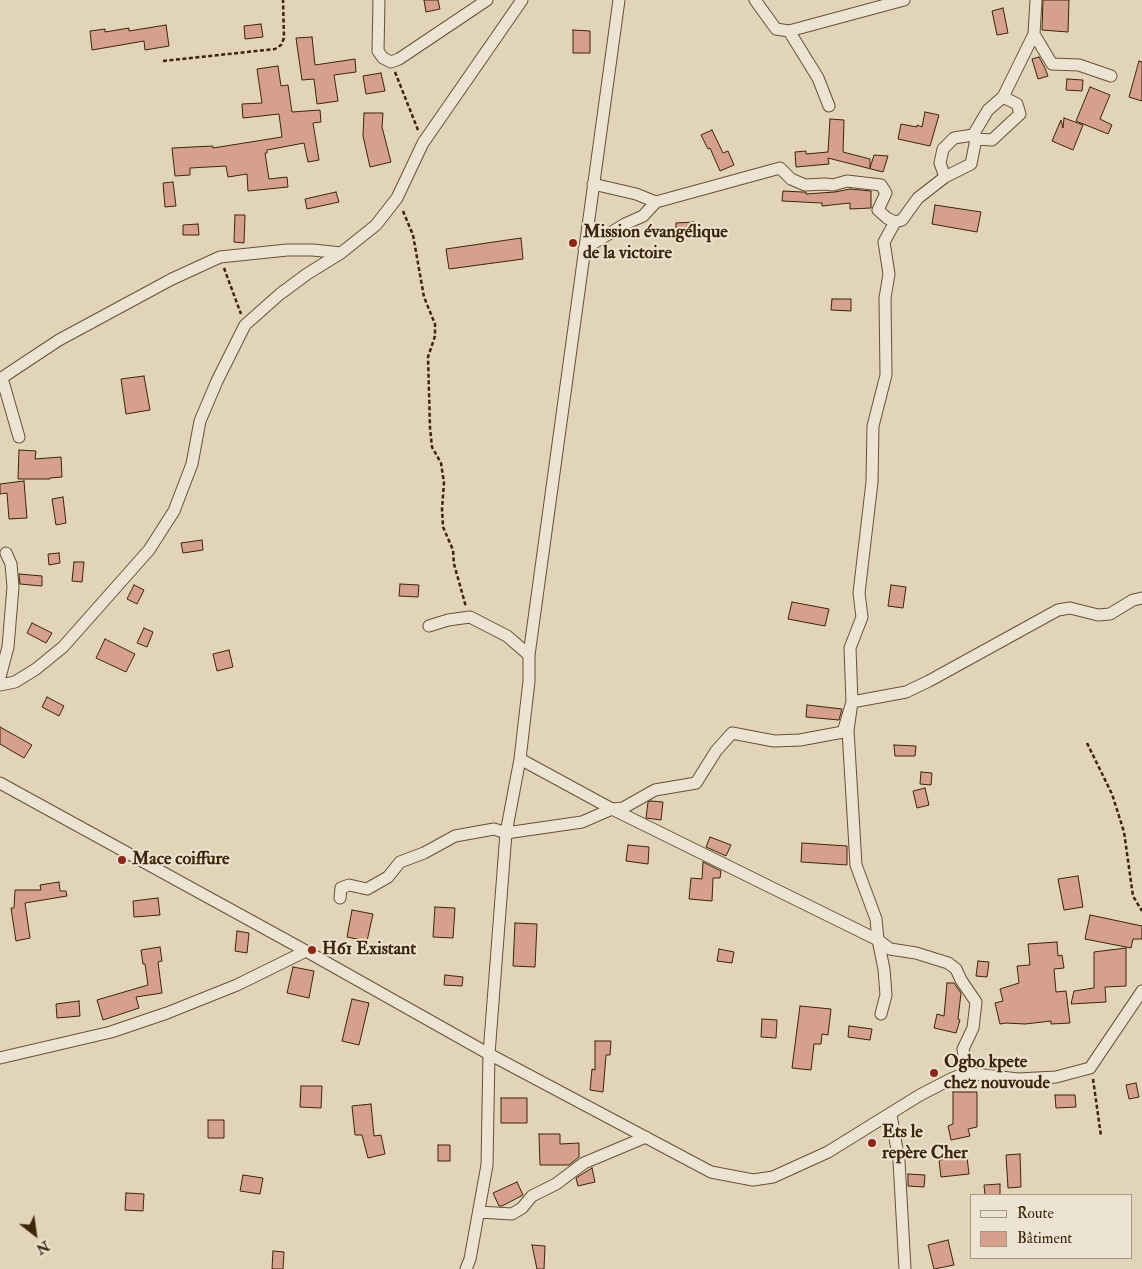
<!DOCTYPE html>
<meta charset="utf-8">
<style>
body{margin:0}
#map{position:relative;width:1142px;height:1269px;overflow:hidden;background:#e2d4b9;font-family:"IM FELL Double Pica",serif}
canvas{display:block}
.legend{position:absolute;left:970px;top:1194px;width:162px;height:65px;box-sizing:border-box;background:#ece3d2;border:1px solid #a69781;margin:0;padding:6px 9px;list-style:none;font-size:15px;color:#3c2508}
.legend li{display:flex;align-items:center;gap:10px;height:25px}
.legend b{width:25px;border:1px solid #a69781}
.north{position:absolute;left:10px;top:1209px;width:50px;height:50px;-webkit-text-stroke:4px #ece3d2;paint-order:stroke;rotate:150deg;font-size:14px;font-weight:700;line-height:20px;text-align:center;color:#3c2508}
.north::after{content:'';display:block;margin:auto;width:18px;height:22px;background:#3c2508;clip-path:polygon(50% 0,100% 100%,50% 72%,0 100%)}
</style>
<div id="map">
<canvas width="1142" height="1269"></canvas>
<ul class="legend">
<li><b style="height:6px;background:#ece3d2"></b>Route</li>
<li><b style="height:14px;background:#d5a08c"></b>Bâtiment</li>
</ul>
<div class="north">N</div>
</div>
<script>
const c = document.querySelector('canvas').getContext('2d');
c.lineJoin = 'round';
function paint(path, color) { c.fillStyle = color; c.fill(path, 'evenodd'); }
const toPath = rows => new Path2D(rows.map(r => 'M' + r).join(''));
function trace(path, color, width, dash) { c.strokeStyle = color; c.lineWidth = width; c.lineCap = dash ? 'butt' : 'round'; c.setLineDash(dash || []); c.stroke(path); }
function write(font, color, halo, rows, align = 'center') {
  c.font = font + ' "IM FELL Double Pica",serif'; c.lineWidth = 4; c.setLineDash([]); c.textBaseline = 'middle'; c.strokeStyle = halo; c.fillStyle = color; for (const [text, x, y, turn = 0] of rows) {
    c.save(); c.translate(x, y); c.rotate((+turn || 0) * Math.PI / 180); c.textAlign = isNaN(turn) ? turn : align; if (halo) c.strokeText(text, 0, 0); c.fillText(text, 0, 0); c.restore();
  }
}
const building = toPath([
 [424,0,438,0,440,9,426,12,424,0],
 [1043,0,1069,0,1068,32,1042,30,1043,0],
 [1003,8,1008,33,997,35,992,11,1003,8],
 [261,24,263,37,245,39,244,26,261,24],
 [166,25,169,46,145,50,144,41,92,50,90,31,105,29,105,32,129,28,129,31,166,25],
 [573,30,590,31,590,53,573,53,573,30],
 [312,37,315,65,355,59,356,72,334,75,338,101,317,104,314,79,302,80,296,38,312,37],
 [1039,57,1045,68,1048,76,1038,79,1032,59,1039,57],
 [1139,61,1142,62,1142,101,1129,97,1139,61],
 [278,66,281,86,288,85,292,112,320,110,321,122,313,123,319,160,308,162,304,143,267,150,267,153,265,153,269,179,287,177,288,187,248,191,247,174,228,177,226,166,190,168,190,175,175,176,172,148,213,146,213,148,282,137,279,114,243,118,242,104,262,103,257,69,278,66],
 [381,73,385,91,366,94,363,76,381,73],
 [1067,79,1083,80,1082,91,1066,90,1067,79],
 [1090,87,1110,95,1100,119,1112,125,1108,134,1076,121,1090,87],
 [925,112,939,115,930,146,898,139,901,124,917,127,917,125,922,127,925,112],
 [364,113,383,113,382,127,391,162,370,167,363,136,364,113],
 [1064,118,1083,125,1073,150,1052,141,1061,120,1063,128,1064,118],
 [830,119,844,120,843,152,870,159,870,168,874,155,888,156,883,172,828,158,829,164,796,167,795,152,806,151,806,154,828,152,830,119],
 [712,130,723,153,728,151,734,165,720,171,710,148,708,149,701,135,712,130],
 [173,182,176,206,165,207,163,183,173,182],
 [850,189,871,191,871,208,850,209,850,203,822,206,822,203,782,201,783,191,802,192,806,192,806,194,835,192,850,189],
 [336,192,339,202,307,209,305,199,336,192],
 [935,205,981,212,977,232,932,224,935,205],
 [235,215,245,215,244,243,234,242,235,215],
 [694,222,695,231,676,233,676,223,694,222],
 [198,224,199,235,183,235,183,225,198,224],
 [521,238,523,259,449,269,446,249,521,238],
 [832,299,851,299,851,311,831,310,832,299],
 [144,376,150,410,126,414,121,379,144,376],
 [19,450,36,451,35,459,61,457,62,477,50,478,50,479,18,479,19,450],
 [24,481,27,518,9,519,7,493,0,494,0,484,24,481],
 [63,497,66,523,56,525,52,499,63,497],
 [202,540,203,550,183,553,181,543,202,540],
 [59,553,60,563,49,565,48,554,59,553],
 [74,562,84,562,82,582,72,581,74,562],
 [19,574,42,576,42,586,20,584,19,574],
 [400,584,419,585,418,597,399,596,400,584],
 [134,585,144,590,137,604,127,599,134,585],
 [891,585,906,587,903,608,888,606,891,585],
 [792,602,829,609,825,626,788,619,792,602],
 [32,623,52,633,46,643,27,633,32,623],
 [144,628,153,632,147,647,137,643,144,628],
 [105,639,135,654,126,672,96,658,105,639],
 [229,650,233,667,217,671,213,654,229,650],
 [47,697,64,706,59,716,42,707,47,697],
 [807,705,842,709,839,720,806,717,807,705],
 [0,727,32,745,24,758,0,744,0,727],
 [894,745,916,746,915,756,895,756,894,745],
 [921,772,932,773,931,785,920,784,921,772],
 [925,788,929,805,917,808,913,791,925,788],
 [651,801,663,802,661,820,646,818,648,802,651,801],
 [710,837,731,845,726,856,706,847,710,837],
 [802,843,847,846,847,865,801,862,802,843],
 [628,845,649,847,648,864,626,861,628,845],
 [703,862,721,871,720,878,713,878,712,901,689,899,691,878,702,879,703,862],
 [1078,876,1083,907,1064,910,1058,879,1078,876],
 [59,882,60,891,66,891,67,896,25,903,30,938,16,941,11,908,14,908,15,890,41,890,40,885,59,882],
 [158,898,160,915,134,917,133,901,158,898],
 [435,907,455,908,453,938,433,937,435,907],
 [352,910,373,914,367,941,347,937,352,910],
 [1090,915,1142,926,1142,939,1133,939,1131,948,1085,939,1090,915],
 [515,923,537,924,535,967,513,966,515,923],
 [237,931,249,933,247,953,235,951,237,931],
 [1057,942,1058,956,1062,955,1064,968,1054,969,1056,992,1066,991,1070,1023,1051,1024,1051,1021,1025,1024,1006,1023,1000,1024,995,1003,1003,1001,1000,989,1019,983,1017,966,1030,965,1028,944,1057,942],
 [160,947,162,961,158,962,162,993,136,997,139,1008,103,1020,97,1000,148,985,145,964,143,964,141,950,160,947],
 [1126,948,1126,986,1105,987,1106,1002,1071,1004,1074,991,1094,988,1094,952,1126,948],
 [719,949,734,952,732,963,717,961,719,949],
 [978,961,989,962,987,977,976,976,978,961],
 [293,967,314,971,309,998,287,993,293,967],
 [445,975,463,977,462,986,444,985,445,975],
 [947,983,954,983,961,993,958,1019,960,1020,956,1033,934,1028,937,1014,944,1016,947,983],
 [352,999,369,1003,359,1045,342,1041,352,999],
 [79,1001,80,1016,57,1018,56,1004,79,1001],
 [800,1006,831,1009,828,1035,822,1034,821,1044,814,1044,811,1070,792,1068,800,1006],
 [762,1019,777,1020,776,1038,761,1037,762,1019],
 [849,1026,872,1029,870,1040,848,1037,849,1026],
 [595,1041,611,1041,610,1055,606,1055,603,1092,590,1090,592,1069,595,1070,595,1041],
 [1136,1083,1139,1097,1129,1099,1126,1085,1136,1083],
 [301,1086,322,1086,321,1108,300,1107,301,1086],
 [953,1092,977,1092,977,1127,968,1129,970,1136,951,1140,948,1126,953,1124,953,1092],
 [1055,1095,1075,1095,1076,1107,1056,1108,1055,1095],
 [501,1098,527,1098,527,1123,501,1123,501,1098],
 [371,1104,374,1136,381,1135,385,1154,368,1158,362,1135,355,1135,352,1106,371,1104],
 [208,1120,224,1120,224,1138,208,1138,208,1120],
 [539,1134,560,1134,560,1144,579,1143,579,1157,569,1165,540,1165,539,1134],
 [438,1145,450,1145,450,1161,438,1161,438,1145],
 [1020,1154,1021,1187,1008,1188,1006,1155,1020,1154],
 [967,1157,969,1174,941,1177,939,1160,967,1157],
 [592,1168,595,1182,578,1186,576,1178,592,1168],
 [908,1174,925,1175,924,1187,908,1186,908,1174],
 [243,1175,263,1178,260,1194,240,1191,243,1175],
 [517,1182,523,1195,502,1206,499,1206,493,1193,517,1182],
 [1000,1184,1000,1195,985,1195,984,1185,1000,1184],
 [126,1193,144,1194,143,1211,125,1210,126,1193],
 [948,1240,954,1265,934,1269,928,1245,948,1240],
 [532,1245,545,1246,544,1269,537,1269,532,1245],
 [273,1251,284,1252,283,1269,272,1269,273,1251]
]);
paint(building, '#d5a08c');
trace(building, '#3c2508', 1);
const minor = toPath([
 [379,0,378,51,383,58,391,62,399,59,487,0],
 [755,0,776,29,789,31,904,0],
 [789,31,818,78,829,106],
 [1034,34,1052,64,1079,65,1111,76],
 [945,177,971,164,976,139,992,140,1020,114,1017,104,1003,97],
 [593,184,636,194,656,202],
 [584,249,625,224,643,216,656,202,780,168,791,179,805,185,825,184,833,185,847,181,881,185,886,193,878,210,887,218,895,222],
 [2,378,19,437],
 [0,379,59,340,172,279,220,257,287,250,313,250,341,253],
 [429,626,448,620,470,617,507,636,529,655],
 [0,677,8,647,13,587,11,564,6,553],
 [0,685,15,682,36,669,63,647,149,550,174,511,192,464,200,421,217,381,245,325,280,294,307,274,341,253,376,225,397,198,423,143,522,0],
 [520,759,612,809,878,940,890,949,916,953,948,963,956,969,961,980,976,1002,973,1028,963,1049,967,1073],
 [0,783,306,951,489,1054,711,1172,753,1180,773,1177,828,1152,920,1095,953,1078,967,1073,1018,1079,1056,1077,1090,1068,1142,991],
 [340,898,341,888,349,885,367,889,388,877,400,862,424,853,455,836,494,829,506,833,582,822,612,809,623,808,655,790,696,783,716,751,732,733,774,741,800,740,843,732,852,702,906,692,929,681,1058,610,1070,608,1098,615,1110,614,1133,600,1142,598],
 [881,1014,886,995,884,969,878,940,876,919,856,865,848,730,852,702,850,648,862,617,859,593,872,482,873,426,886,375,885,298,889,274,884,242,895,222,902,220,918,198,945,177,940,163,943,149,954,138,973,135,988,110,1003,97,1034,34,1036,0],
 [0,1058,111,1032,167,1013,237,985,306,951],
 [891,1115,899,1161,905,1269],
 [479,1212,512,1214,522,1208,532,1196,556,1184,584,1163,646,1137],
 [466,1269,470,1259,487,1165,489,1054,506,833,520,759,529,681,529,655,619,0]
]);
trace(minor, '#665134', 13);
trace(toPath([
 [163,61,275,49,281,45,284,38,283,0],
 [395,72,418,130],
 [403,211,413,235,424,297,435,324,435,336,428,357,430,428,432,447,441,463,444,483,442,509,443,527,453,550,454,564,466,607],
 [224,268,241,314],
 [1087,743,1112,794,1124,832,1133,896,1142,911],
 [1093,1079,1101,1136]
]), '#3c2508', 2.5, [4, 2.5]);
trace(minor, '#ece3d2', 11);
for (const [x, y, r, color] of [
 [573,243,5,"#8f2418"],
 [122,860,5,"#8f2418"],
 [312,950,5,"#8f2418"],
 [934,1073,5,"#8f2418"],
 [872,1143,5,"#8f2418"]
]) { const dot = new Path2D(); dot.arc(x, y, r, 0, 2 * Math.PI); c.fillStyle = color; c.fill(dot); trace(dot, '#ece3d2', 2); }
write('bold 18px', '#3c2508', '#ece3d2', [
 ["Mission évangélique",583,233],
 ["de la victoire",583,254],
 ["Mace coiffure",132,860],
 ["H61 Existant",322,950],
 ["Ogbo kpete",944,1063],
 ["chez nouvoude",944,1084],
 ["Ets le",882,1133],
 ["repère Cher",882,1154]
], 'left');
</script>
